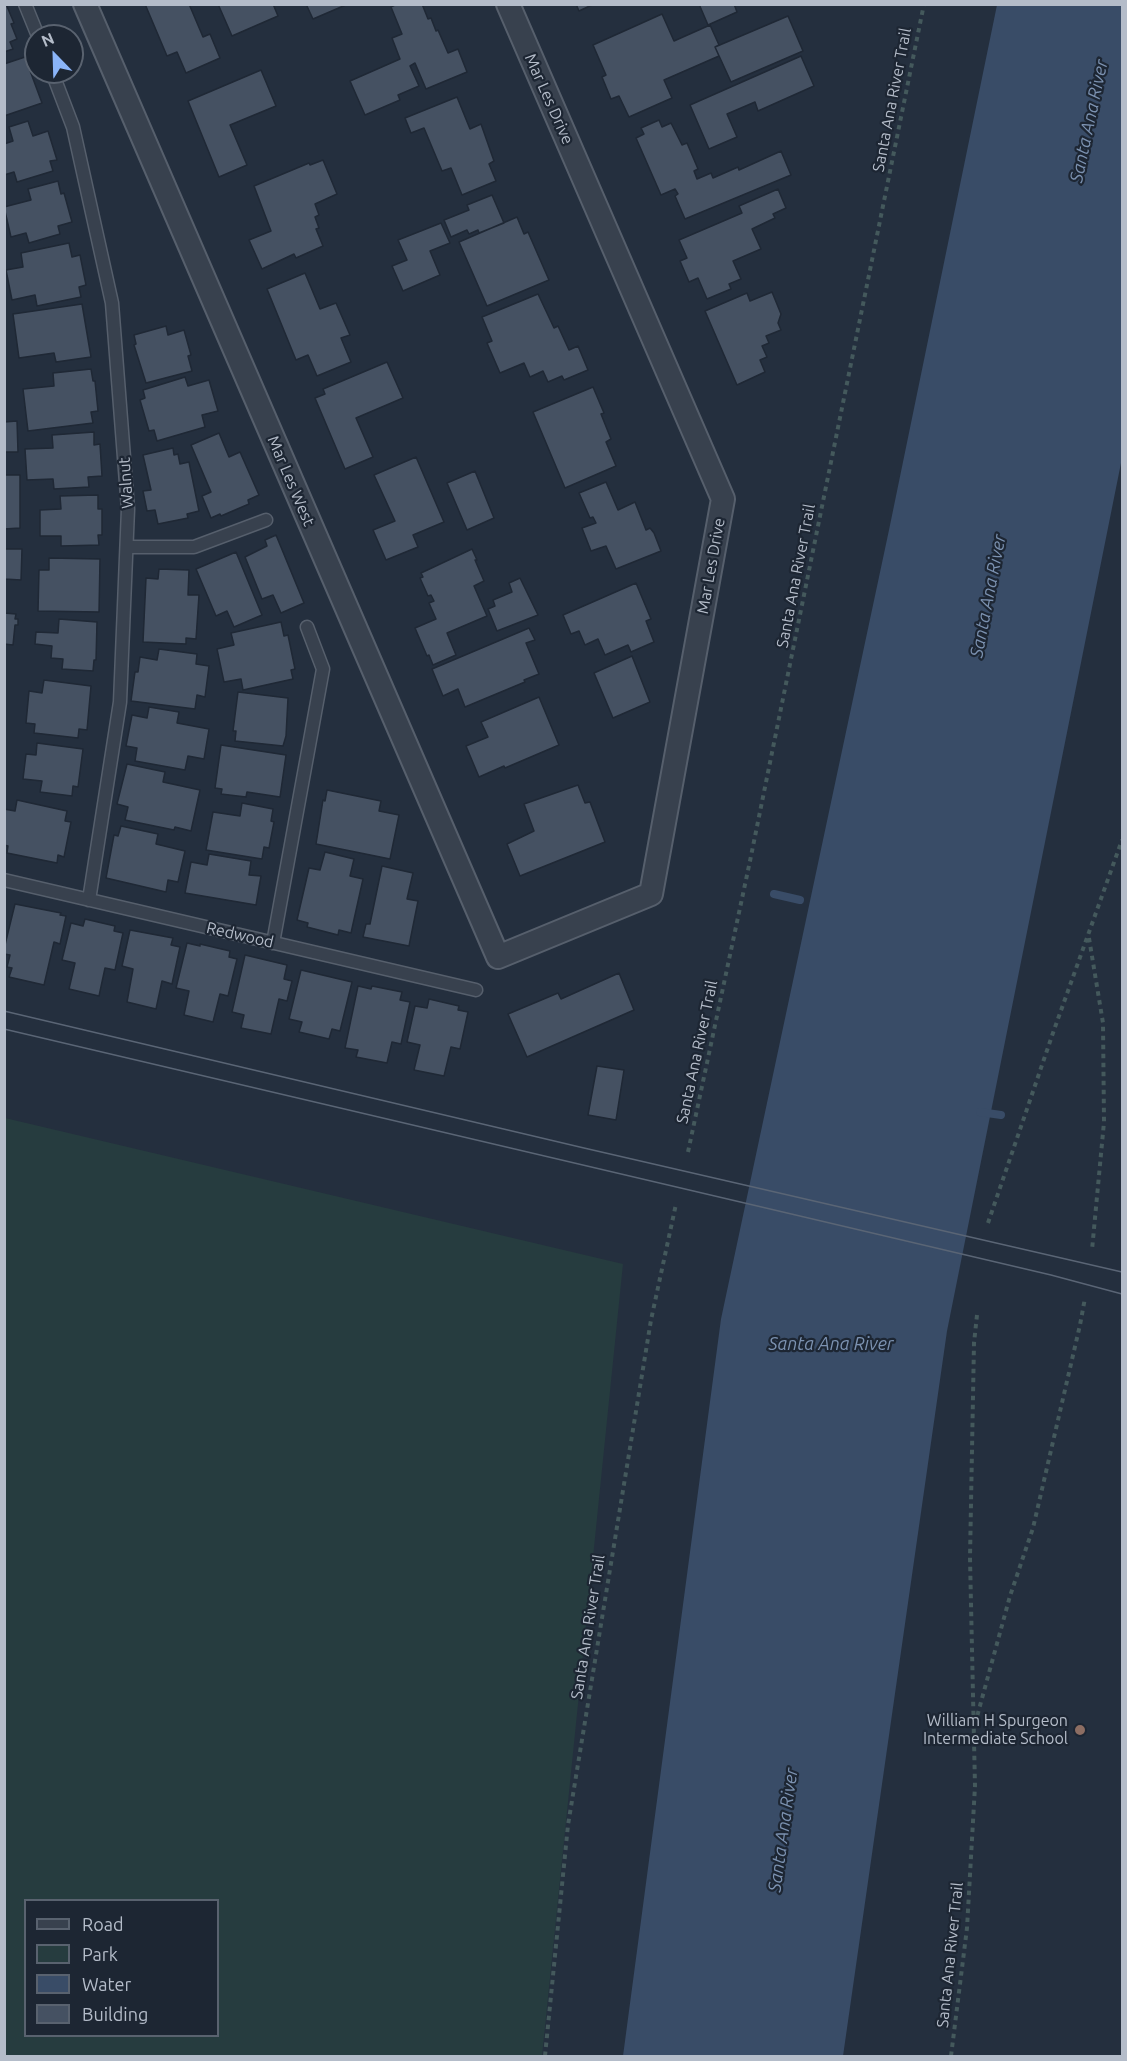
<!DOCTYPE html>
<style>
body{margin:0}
#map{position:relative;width:1127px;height:2061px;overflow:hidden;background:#242f3e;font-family:Ubuntu,sans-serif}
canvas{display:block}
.frame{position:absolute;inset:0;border:6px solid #b4bcc9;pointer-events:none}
.legend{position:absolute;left:24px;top:1899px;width:195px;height:138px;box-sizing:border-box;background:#1d2633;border:2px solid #59626f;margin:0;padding:8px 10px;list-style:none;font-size:18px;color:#b4bcc9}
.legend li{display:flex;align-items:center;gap:12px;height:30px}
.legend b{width:30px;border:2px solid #59626f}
.north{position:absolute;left:24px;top:24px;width:60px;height:60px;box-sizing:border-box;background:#1d2633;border:2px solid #59626f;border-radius:50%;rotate:337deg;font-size:16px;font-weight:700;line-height:24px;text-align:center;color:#b4bcc9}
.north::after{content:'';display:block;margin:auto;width:21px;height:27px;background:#8ab4f8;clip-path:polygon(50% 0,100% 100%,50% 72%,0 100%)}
</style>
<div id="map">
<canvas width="1127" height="2061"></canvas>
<div class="frame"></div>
<ul class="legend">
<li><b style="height:8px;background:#38414e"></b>Road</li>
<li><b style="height:16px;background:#263c3f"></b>Park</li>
<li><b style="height:16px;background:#394c67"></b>Water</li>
<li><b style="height:16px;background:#455162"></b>Building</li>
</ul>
<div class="north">N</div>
</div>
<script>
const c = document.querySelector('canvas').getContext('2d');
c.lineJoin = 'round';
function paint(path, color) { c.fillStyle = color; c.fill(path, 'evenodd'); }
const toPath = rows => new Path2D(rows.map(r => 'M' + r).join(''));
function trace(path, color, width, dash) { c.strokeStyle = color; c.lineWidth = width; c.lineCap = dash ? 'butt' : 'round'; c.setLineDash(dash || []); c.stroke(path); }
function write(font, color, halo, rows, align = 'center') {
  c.font = font + ' Ubuntu,sans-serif'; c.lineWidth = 4.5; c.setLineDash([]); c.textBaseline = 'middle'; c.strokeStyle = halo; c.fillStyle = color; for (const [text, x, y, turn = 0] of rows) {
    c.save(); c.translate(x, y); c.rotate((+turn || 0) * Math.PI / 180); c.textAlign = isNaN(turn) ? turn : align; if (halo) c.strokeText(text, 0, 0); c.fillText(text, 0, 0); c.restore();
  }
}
paint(toPath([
 [5,1118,623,1264,542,2056,5,2056],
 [218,1900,218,2036,26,2036,26,1900]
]), '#263c3f');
paint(toPath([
 [997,5,1122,5,1122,458,947,1331,843,2056,623,2056,721,1319,889,530]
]), '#394c67');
trace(toPath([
 [774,894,800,900],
 [980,1112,1001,1115]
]), '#394c67', 8);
const building = toPath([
 [4,4,6,4,14,23,11,24,17,39,10,42,13,49,4,52,4,4],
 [145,4,189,4,203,37,210,34,220,58,186,73,177,52,167,56,145,4],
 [218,4,273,4,278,16,232,36,218,4],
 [306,4,348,4,313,19,306,4],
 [397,4,422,4,428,19,431,18,436,31,438,30,448,53,458,49,467,72,426,89,415,63,410,66,419,86,398,95,400,100,365,115,350,81,400,59,392,38,402,34,391,7,397,4],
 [576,4,594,4,579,11,576,4],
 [699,4,734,4,737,12,708,25,699,4],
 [662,14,674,41,710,25,719,45,715,47,719,56,664,80,672,98,629,117,619,96,611,99,602,77,606,75,593,45,662,14],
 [788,16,803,51,731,82,715,47,788,16],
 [801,56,814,86,758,111,755,102,727,114,737,137,709,149,690,105,801,56],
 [25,57,42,103,4,116,4,64,25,57],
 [261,70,276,106,230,125,247,165,219,177,188,101,261,70],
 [457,97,470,129,481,124,494,161,489,164,496,181,462,195,451,168,442,171,424,128,411,133,405,118,457,97],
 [659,120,662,127,671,123,682,145,687,143,698,169,694,171,697,179,711,173,713,178,738,167,739,170,781,151,791,175,685,219,675,196,678,194,675,189,661,195,636,138,644,134,641,128,659,120],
 [28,121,33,136,48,131,57,160,50,161,53,171,17,182,14,172,4,175,4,144,13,141,9,127,28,121],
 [323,160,337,194,315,204,319,215,315,217,319,228,316,229,323,246,296,258,294,254,262,269,249,240,271,231,254,186,309,163,310,165,323,160],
 [58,181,61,194,64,193,72,222,58,226,60,234,29,243,26,233,11,237,4,207,31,200,28,189,58,181],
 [778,189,786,208,773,214,775,218,752,229,761,249,733,261,741,279,729,284,731,289,707,299,698,278,689,282,680,261,687,258,679,240,742,213,739,206,778,189],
 [492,195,504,223,479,233,478,230,469,234,467,230,451,237,444,220,469,210,467,205,492,195],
 [517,217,524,234,528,232,549,280,487,306,459,242,517,217],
 [441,223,450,243,430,251,440,275,403,291,392,266,407,260,398,240,441,223],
 [69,243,72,257,80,255,86,285,79,287,81,297,37,306,35,295,12,300,6,270,23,267,21,253,69,243],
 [305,273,320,309,336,303,350,335,341,338,351,362,317,376,308,355,296,360,267,289,305,273],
 [772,292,781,314,778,323,781,330,766,336,769,343,762,346,767,357,760,360,765,372,737,385,705,311,747,293,750,301,772,292],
 [538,294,554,328,558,326,569,350,578,346,588,370,564,380,562,376,548,382,543,371,530,377,524,363,500,373,487,343,492,341,482,317,538,294],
 [82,304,91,357,56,362,54,353,19,358,13,314,82,304],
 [166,326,168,335,184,330,191,355,188,356,192,371,146,383,134,345,136,344,134,335,166,326],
 [387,362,403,398,356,418,373,457,345,469,315,398,325,394,323,389,387,362],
 [91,369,93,381,95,381,98,411,91,412,93,423,28,431,23,389,54,386,53,373,91,369],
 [185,377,188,386,209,380,218,411,202,415,205,427,157,441,154,430,149,431,140,400,145,398,143,390,185,377],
 [593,387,604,413,601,414,611,439,606,442,616,466,565,488,533,412,593,387],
 [17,421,18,452,4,452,4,422,17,421],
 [94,432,94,445,100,444,102,476,88,477,89,487,54,489,53,479,27,480,25,449,53,448,52,435,94,432],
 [219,433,229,457,240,452,259,495,248,500,249,504,221,516,220,514,211,518,202,496,211,492,191,445,219,433],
 [173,448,174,455,178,454,180,464,189,462,199,511,187,514,188,518,158,524,155,510,147,511,143,491,151,490,143,455,173,448],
 [416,457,444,522,413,535,418,547,386,560,373,530,395,521,374,475,416,457],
 [475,471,494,518,467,530,447,483,475,471],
 [4,475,20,475,20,528,4,529,4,475],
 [606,482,618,510,635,502,646,530,650,528,654,533,661,551,616,569,606,546,591,551,582,528,596,523,593,517,590,518,579,493,606,482],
 [98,495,98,509,102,509,102,535,98,535,99,545,61,546,61,536,40,536,40,510,61,509,60,496,98,495],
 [276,535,304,603,281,613,273,595,262,599,245,557,267,546,265,540,276,535],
 [4,549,22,549,21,580,4,579,4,549],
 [472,549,477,560,475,560,484,581,474,586,487,616,447,633,456,655,433,665,429,655,427,656,415,628,436,619,429,603,434,601,431,595,428,596,420,578,423,577,421,573,472,549],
 [236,552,262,615,234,627,227,611,216,616,196,569,236,552],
 [49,558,100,559,99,612,38,611,39,570,49,570,49,558],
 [159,569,189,570,188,595,199,595,196,639,186,638,186,644,143,642,146,578,158,579,159,569],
 [520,578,538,615,497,631,488,609,495,606,493,600,512,592,509,583,520,578],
 [636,583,651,619,646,621,654,642,631,652,628,645,605,655,598,639,585,645,579,631,571,634,563,615,636,583],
 [4,613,16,614,15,619,18,619,18,625,15,625,13,645,4,644,4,613],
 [59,619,97,622,96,660,94,660,93,671,62,669,63,659,51,658,52,646,35,644,36,632,58,633,59,619],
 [281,622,284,636,288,635,295,669,291,670,293,679,243,690,241,679,224,682,217,649,234,645,231,633,281,622],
 [529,628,535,640,526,643,539,674,524,680,525,682,465,707,458,689,443,696,432,669,529,628],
 [159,649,197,654,196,664,209,666,205,697,197,695,195,709,131,701,135,672,138,672,140,657,157,660,159,649],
 [632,656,650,702,613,718,594,673,632,656],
 [44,680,91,686,87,730,79,729,78,738,34,733,35,724,26,723,29,691,42,693,44,680],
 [238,692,288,698,286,736,283,746,235,741,236,731,233,731,238,692],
 [539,697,559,745,505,768,504,766,479,777,466,746,488,737,481,722,539,697],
 [149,707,179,712,177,723,209,729,204,759,188,756,185,770,135,761,137,748,126,746,132,715,147,718,149,707],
 [37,743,83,749,78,787,73,786,72,796,40,792,42,781,23,779,26,754,36,755,37,743],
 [221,745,286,755,280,797,247,792,246,797,221,794,222,789,215,788,221,745],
 [127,764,165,772,163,782,200,790,191,831,175,827,174,830,125,820,128,807,117,804,127,764],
 [578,785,585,803,590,802,605,842,520,876,507,844,534,831,524,804,578,785],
 [327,790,381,801,379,811,399,815,390,859,316,844,323,800,325,801,327,790],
 [17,800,67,811,65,821,71,822,64,857,58,855,57,863,7,853,8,846,4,845,4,809,15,811,17,800],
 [242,803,273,809,271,821,274,822,269,848,264,847,262,859,206,850,213,812,240,816,242,803],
 [121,826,158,834,156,844,185,851,178,882,168,880,166,892,106,878,114,835,118,836,121,826],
 [325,852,354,859,350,876,363,879,351,933,339,930,338,935,307,927,308,923,297,920,309,868,320,870,325,852],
 [209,854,251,861,249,875,261,876,256,905,185,893,191,862,207,865,209,854],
 [382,866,413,873,407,899,418,901,409,946,363,937,366,924,370,924,382,866],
 [15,904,61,913,60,915,66,916,60,944,54,942,44,985,9,977,12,968,7,967,10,955,4,954,4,949,15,904],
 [85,919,115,926,114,931,123,933,115,970,105,968,99,996,69,989,75,963,62,960,71,923,83,926,85,919],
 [130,930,173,938,171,945,180,947,172,984,162,981,156,1009,127,1002,133,969,122,966,130,930],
 [187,943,200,946,200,944,230,951,229,957,237,959,228,996,220,994,213,1022,184,1015,189,991,176,988,187,943],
 [245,955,287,965,284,979,292,981,287,1001,279,999,271,1034,241,1028,244,1015,232,1012,245,955],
 [301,970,352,982,340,1031,332,1029,329,1039,299,1032,302,1022,289,1019,301,970],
 [619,973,634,1010,527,1057,508,1014,558,993,561,999,619,973],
 [358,986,371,989,372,986,402,992,400,1000,410,1002,401,1044,392,1042,387,1063,356,1057,358,1050,345,1048,358,986],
 [429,999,459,1006,458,1010,468,1012,460,1049,451,1047,444,1076,414,1070,420,1045,407,1042,415,1006,427,1008,429,999],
 [597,1066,624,1070,616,1120,588,1115,597,1066]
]);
paint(building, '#455162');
trace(building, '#1f2835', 1.5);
const service = toPath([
 [25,4,38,36],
 [52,72,73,127,112,303,128,509,120,702,89,900],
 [127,547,194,547,266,520],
 [4,880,476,990],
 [273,943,323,669,307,627]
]);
const minor = toPath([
 [85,4,498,957,651,894,723,499,508,4]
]);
trace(service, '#565f6c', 15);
trace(minor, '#565f6c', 26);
trace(toPath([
 [1089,938,1103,1023,1104,1122,1092,1250],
 [688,1152,750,861,924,4],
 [988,1223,1054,1030,1122,840],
 [975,1724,1010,1596,1033,1528,1080,1325,1085,1298],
 [545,2056,568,1825,651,1320,676,1204],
 [951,2056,967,1928,975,1786,970,1558,974,1343,977,1315]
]), '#44595c', 4, [4.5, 4.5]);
trace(service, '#38414e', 12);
trace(minor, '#38414e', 22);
trace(toPath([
 [4,1011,584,1148,1122,1272],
 [4,1029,1051,1275,1122,1294]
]), '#5a6575', 1.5);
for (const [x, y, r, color] of [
 [1080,1730,6,"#8d6e63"]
]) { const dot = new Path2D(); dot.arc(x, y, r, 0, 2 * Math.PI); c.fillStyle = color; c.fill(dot); trace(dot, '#1d2633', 2); }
write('16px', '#b4bcc9', '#1d2633', [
 ["Mar Les Drive",549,99,66],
 ["Santa Ana River Trail",892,100,-79],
 ["Mar Les West",291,481,67],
 ["Walnut",126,483,-94],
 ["Mar Les Drive",711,566,-80],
 ["Santa Ana River Trail",796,576,-79],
 ["Redwood",240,935,13],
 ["Santa Ana River Trail",697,1052,-78],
 ["Santa Ana River Trail",588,1627,-81],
 ["Santa Ana River Trail",950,1955,-84]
]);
write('16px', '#b4bcc9', '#1d2633', [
 ["William H Spurgeon",1068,1721],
 ["Intermediate School",1068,1739]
], 'right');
write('italic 18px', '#7c92b1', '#1d2633', [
 ["Santa Ana River",1089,121,-78],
 ["Santa Ana River",988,596,-79],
 ["Santa Ana River",831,1344],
 ["Santa Ana River",783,1830,-82]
]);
</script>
